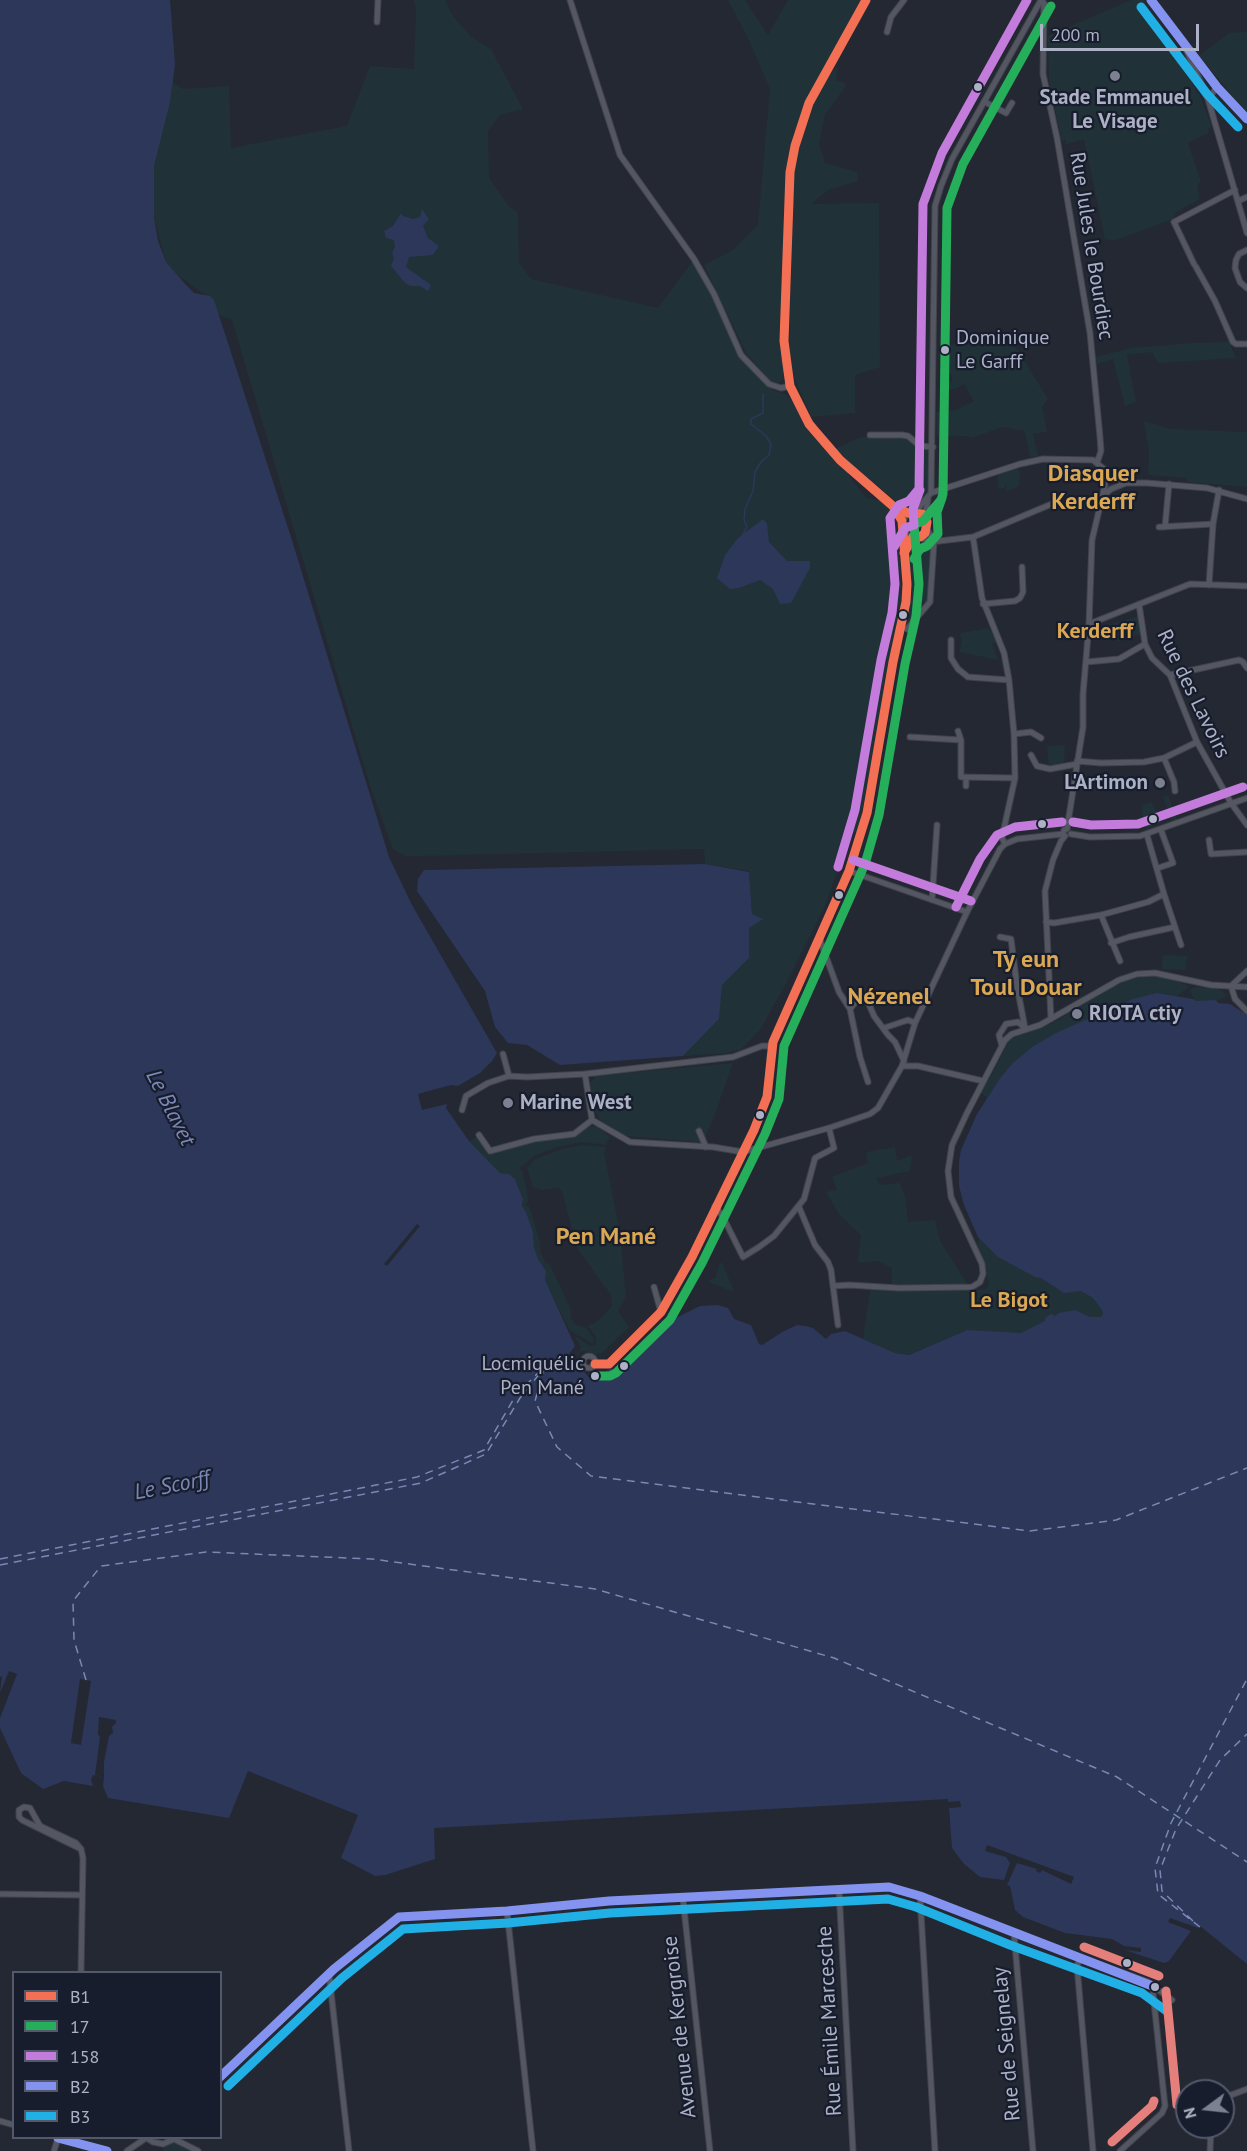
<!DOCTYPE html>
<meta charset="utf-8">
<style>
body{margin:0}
#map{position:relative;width:1247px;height:2151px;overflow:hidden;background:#242832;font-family:"PT Sans",sans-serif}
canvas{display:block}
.legend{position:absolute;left:12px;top:1971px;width:210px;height:168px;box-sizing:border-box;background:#181d2d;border:2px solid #53586a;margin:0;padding:8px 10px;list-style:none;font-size:18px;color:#acb1c6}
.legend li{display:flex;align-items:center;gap:12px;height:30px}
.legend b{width:30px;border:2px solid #53586a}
.north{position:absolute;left:1175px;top:2079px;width:60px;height:60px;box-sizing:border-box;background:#181d2d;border:2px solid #53586a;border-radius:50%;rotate:255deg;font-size:16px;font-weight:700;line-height:24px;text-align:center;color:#acb1c6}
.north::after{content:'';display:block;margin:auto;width:21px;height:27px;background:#7c8192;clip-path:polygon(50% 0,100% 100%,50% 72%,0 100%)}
.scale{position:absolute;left:1040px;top:24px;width:159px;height:27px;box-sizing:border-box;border:3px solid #acb1c6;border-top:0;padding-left:8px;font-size:18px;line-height:21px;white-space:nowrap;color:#acb1c6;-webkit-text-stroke:4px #181d2d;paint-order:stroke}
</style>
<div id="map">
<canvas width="1247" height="2151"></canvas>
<ul class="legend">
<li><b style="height:8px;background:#f47054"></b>B1</li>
<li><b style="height:8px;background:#26af5b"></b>17</li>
<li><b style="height:8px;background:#c37bdc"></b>158</li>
<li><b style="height:8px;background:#8493f0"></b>B2</li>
<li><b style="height:8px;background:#21b0e6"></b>B3</li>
</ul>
<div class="north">N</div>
<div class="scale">200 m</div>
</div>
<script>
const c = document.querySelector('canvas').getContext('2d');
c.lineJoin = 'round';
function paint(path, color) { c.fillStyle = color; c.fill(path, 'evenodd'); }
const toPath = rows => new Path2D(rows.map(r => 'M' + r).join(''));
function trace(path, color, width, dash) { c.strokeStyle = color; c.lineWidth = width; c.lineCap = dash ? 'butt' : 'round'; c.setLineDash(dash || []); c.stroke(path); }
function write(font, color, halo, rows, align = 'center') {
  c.font = font + ' "PT Sans",sans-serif'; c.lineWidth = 4.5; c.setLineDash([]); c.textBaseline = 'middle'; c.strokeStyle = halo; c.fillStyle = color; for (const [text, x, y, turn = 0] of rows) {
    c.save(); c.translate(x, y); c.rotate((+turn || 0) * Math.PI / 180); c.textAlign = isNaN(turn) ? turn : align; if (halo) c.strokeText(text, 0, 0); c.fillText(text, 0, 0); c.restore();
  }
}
paint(toPath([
 [0,0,170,0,175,64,173,82,183,89,229,86,231,148,347,126,370,66,414,69,416,8,413,0,445,0,452,15,471,37,491,49,523,109,500,115,488,131,489,178,508,205,518,213,519,262,531,279,658,308,694,259,741,355,774,391,785,394,794,402,805,425,827,452,847,471,853,482,867,498,882,501,895,517,899,543,902,601,858,832,853,833,849,846,846,846,825,906,783,989,760,1030,741,1049,727,1053,683,1056,719,1019,721,985,749,958,749,928,752,914,749,871,705,864,704,849,421,856,405,856,393,849,370,786,232,320,217,314,213,300,175,273,166,262,154,218,154,167],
 [728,0,745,0,768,35,788,0,863,0,805,105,791,146,786,171,781,356,784,375,783,380,778,383,770,381,746,353,704,265,733,250,758,225,770,89,748,38],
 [1131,0,1143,0,1185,58,1193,87,1195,87,1197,94,1199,93,1212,127,1208,128,1209,132,1188,143,1201,182,1197,185,1200,199,1176,212,1173,219,1113,241,1105,239,1084,139,1064,145,1066,143,1065,140,1062,141,1049,82,1048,36],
 [1247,32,1247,113,1199,56,1229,33],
 [838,65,836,80,847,84,825,115,819,144,825,163,857,172,858,181,828,190,811,204,879,203,880,367,855,375,855,413,811,417,794,377,789,344,794,170,803,129,811,108,826,79],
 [996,335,1017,349,1048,399,1042,407,1047,432,1033,434,1038,456,1030,457,1025,431,1003,427,971,438,967,436,937,437,936,412,956,410,974,401,964,384,956,389,943,389,942,382,952,382,952,378,951,374,941,374,941,347],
 [1229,342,1236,358,1158,363,1152,352,1127,355,1136,402,1125,406,1113,359,1097,364,1096,357,1131,348,1194,343],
 [1144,421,1171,429,1247,432,1247,487,1187,482,1187,478,1148,475,1149,452],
 [862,437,898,437,907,439,919,449,931,449,929,487,928,493,920,504,911,508,900,505,834,449],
 [1017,468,1020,472,1019,486,1008,491,1006,489,1007,485,1005,485,1005,488,998,489,998,474],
 [918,540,933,547,927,605,921,600,916,608,921,612,912,623,907,621,911,614,908,614,910,590,907,556,911,544],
 [1139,616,1141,634,1117,642,1109,632,1103,634,1101,627],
 [989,628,997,642,992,644,998,660,959,652,962,643,960,633],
 [1065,745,1064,764,1049,768,1047,746],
 [1168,795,1177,820,1173,822,1163,797],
 [1150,802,1153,804,1161,823,1147,828,1142,815,1142,805],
 [1163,955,1187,956,1186,970,1162,969],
 [1145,976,1165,977,1189,986,1176,997,1194,999,1190,990,1195,987,1219,989,1227,995,1221,999,1216,1000,1217,1003,1230,1004,1247,1017,1117,1358,967,1330,908,1355,895,1353,863,1339,870,1290,984,1290,988,1287,989,1282,977,1248,980,1239,964,1205,959,1186,959,1162,961,1150,977,1114,987,1098,980,1092,991,1076,1009,1041,1021,1033,1038,1029,1051,1024,1113,987,1126,981],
 [733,1063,715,1114,703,1142,624,1136,600,1120,591,1102,590,1083,596,1076],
 [597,1126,610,1137,606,1145,581,1142,557,1147,534,1156,519,1169,522,1170,527,1191,528,1202,525,1205,529,1206,540,1242,540,1251,546,1264,549,1263,571,1310,570,1317,576,1325,586,1328,593,1338,593,1344,570,1331,549,1289,545,1280,546,1271,538,1259,534,1247,533,1232,526,1212,522,1206,523,1198,515,1179,509,1174,500,1173,469,1141,478,1136,490,1153,538,1139,574,1137,589,1127],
 [582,1145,606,1147,604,1153,620,1233,626,1297,618,1311,629,1327,602,1353,596,1354,584,1351,581,1351,577,1357,577,1353,581,1348,575,1336,590,1346,594,1346,596,1344,596,1337,588,1326,599,1320,612,1306,611,1295,577,1248,562,1191,558,1188,541,1190,533,1187,527,1168,535,1159,562,1149],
 [895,1147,897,1161,912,1155,910,1171,877,1178,879,1185,900,1183,906,1200,908,1222,935,1220,940,1241,968,1285,892,1284,892,1268,878,1261,862,1263,858,1261,861,1235,839,1214,826,1192,837,1190,832,1177,868,1163,866,1152],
 [720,1263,722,1263,734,1290,731,1291,709,1282,709,1280,715,1278],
 [174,2139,198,2151,164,2151,163,2144]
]), '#213138');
paint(toPath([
 [0,0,170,0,175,64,170,102,154,166,154,218,158,241,166,262,186,285,194,293,210,296,214,300,291,537,389,857,412,905,497,1053,492,1061,480,1073,458,1086,451,1085,418,1094,422,1110,447,1104,446,1108,469,1141,500,1173,509,1174,515,1179,523,1199,522,1206,526,1212,533,1232,534,1247,538,1259,546,1271,545,1280,575,1346,569,1354,592,1381,611,1368,616,1372,645,1347,668,1322,700,1306,718,1305,728,1308,734,1319,751,1325,759,1344,762,1345,784,1331,797,1325,805,1326,813,1328,826,1339,831,1334,845,1331,895,1353,909,1355,967,1330,1021,1333,1045,1321,1045,1318,1051,1314,1055,1316,1059,1313,1075,1310,1090,1317,1101,1317,1103,1314,1102,1310,1093,1298,1081,1291,1064,1293,1041,1278,1035,1277,998,1257,978,1237,964,1205,959,1186,959,1162,961,1150,977,1114,1001,1077,1013,1063,1032,1047,1058,1032,1133,999,1157,993,1193,999,1196,1001,1216,1000,1218,1003,1230,1004,1247,1015,1247,1964,1200,1926,1198,1928,1170,1918,1168,1922,1191,1931,1169,1961,1164,1963,1125,1950,1141,1952,1141,1948,1124,1946,1112,1939,1065,1933,1023,1917,1015,1910,1010,1886,1007,1885,1017,1863,1037,1869,1036,1871,1040,1873,1042,1870,1071,1884,1074,1877,987,1845,985,1851,1006,1857,1010,1863,1004,1880,980,1877,964,1864,952,1848,949,1808,961,1807,960,1801,948,1802,948,1799,434,1828,435,1859,385,1875,375,1876,341,1858,358,1815,248,1771,229,1818,108,1798,103,1786,104,1777,93,1775,91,1780,93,1786,64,1781,43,1789,21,1773,0,1728,0,1718,17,1674,9,1671,0,1693,2,1676,0,1677],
 [422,209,429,219,423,226,428,238,439,246,433,255,409,257,406,267,431,285,428,291,420,286,411,286,405,283,391,266,394,258,392,253,395,247,394,240,386,238,384,231,393,226,401,213,403,216,413,219,420,217],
 [763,519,767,524,769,542,787,561,810,561,810,568,791,603,780,604,773,589,760,580,739,588,730,589,717,578,725,555,738,538],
 [705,864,749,872,752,914,763,919,749,928,749,958,722,985,719,1019,683,1056,560,1065,527,1045,508,1043,495,1027,485,991,417,891,418,879,424,870]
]), '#2c3759');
paint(toPath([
 [417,1224,420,1226,387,1266,384,1264],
 [80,1679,91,1681,81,1745,71,1743],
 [99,1717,116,1720,116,1723,112,1727,113,1733,109,1736,104,1762,104,1777,95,1775,100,1737,98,1734]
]), '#242832');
trace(toPath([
 [743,534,747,527,744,520,745,509,753,491,755,472,761,462,769,455,771,444,766,436,751,424,751,419,763,413,763,394]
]), '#2c3759', 1.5);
trace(toPath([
 [0,1559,417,1477,484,1450,516,1395,545,1366,535,1401,557,1447,591,1476,1029,1531,1116,1520,1247,1468],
 [0,1565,421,1483,486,1454,520,1398,541,1372],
 [86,1680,74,1640,73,1601,101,1566,206,1552,372,1559,595,1589,834,1658,1117,1777,1247,1862],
 [1193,1921,1162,1891,1160,1870,1176,1829,1220,1760,1247,1734],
 [1200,1927,1158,1894,1155,1868,1171,1823,1247,1679]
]), '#7a88b5', 1.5, [8, 6]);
const minor = toPath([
 [570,0,620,155,694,259,714,294,741,355,769,384,781,388,790,386],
 [866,0,809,103,795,146,790,172,784,341,785,361,790,386,799,406,823,442,840,460,894,507,908,513],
 [1041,0,1044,3,1043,74,1057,138,1090,333,1100,437,1101,451,1097,463],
 [377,22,378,0],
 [887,32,891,17,904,0],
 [1185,47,1208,99,1247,233],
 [1208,99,1217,87],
 [985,102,1006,113,1012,103],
 [1238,201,1247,197],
 [1247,250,1239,254,1236,260,1235,268,1240,282,1247,288],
 [1194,264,1174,222,1235,190],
 [1196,267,1215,301,1233,342,1236,344,1247,344],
 [870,435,902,435,908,436,920,446,933,447],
 [931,493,935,206,941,186,952,159,1041,0],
 [1104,495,1111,489,1126,483,1147,483,1207,488,1247,499],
 [915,512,931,493,1020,464,1043,459,1093,460,1111,475,1126,483],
 [925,517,928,499],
 [902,521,908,513,915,512,922,514,927,522,927,529,934,542],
 [1159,527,1213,524],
 [1165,527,1169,484],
 [903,530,907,535,917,537,923,534,927,529],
 [920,537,931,542,973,537,1054,503],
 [973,537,982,598,1004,653,1009,680,1014,734,1015,778,1003,833,1002,838,1005,844],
 [1209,585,1213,524,1219,490],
 [983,604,1015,601,1020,598,1023,592,1022,567],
 [1139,604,1145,644,1152,658,1170,675,1197,742,1231,803,1247,825],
 [1089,624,1190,584,1247,586],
 [907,629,930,602,934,542],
 [951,640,951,658,958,669,968,677,1009,680],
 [1086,662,1119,659,1145,644],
 [1170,675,1239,660,1243,662,1247,668],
 [958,731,961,740],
 [1014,734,1031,732,1041,738],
 [910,737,961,740,961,777,1015,778],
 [1031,755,1037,766,1050,769,1077,764],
 [1164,758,1174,782,1175,791],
 [1077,761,1101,763,1144,762,1164,758,1197,742],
 [966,786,966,777],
 [1063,834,1064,830,1067,829,1083,727,1083,694,1089,624,1092,540,1105,485,1099,465],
 [1071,834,1090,837,1140,836,1247,798],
 [1209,840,1211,854,1247,852],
 [1158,868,1173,863,1161,830],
 [849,871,967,912],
 [1164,894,1181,945],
 [932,900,937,825],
 [1101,915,1120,961],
 [1046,922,1054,923,1101,915,1148,902,1164,894,1147,835],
 [1000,937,1011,939,1017,986,1025,1028],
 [820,940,839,992,850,1009,860,1057,868,1082],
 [1111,943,1129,937,1175,927],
 [1247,971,1231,986,1235,999,1247,1011],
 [850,1009,857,1000,865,995,874,1016,888,1035,895,1042,904,1061],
 [1051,1019,1045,891,1053,860,1061,841,1065,836],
 [884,1028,908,1020,915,1023],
 [1002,1046,999,1035,1006,1024,1018,1022,1024,1027],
 [503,1054,509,1076],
 [902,1066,918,1066,983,1081],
 [585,1074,592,1120,630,1142,713,1147,743,1152,829,1128,870,1114,878,1108,902,1066,915,1023,967,912,1000,849,1005,844,1017,839,1063,834],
 [462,1110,466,1096,488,1083,509,1076,527,1077,585,1074,733,1057,762,1046,772,1046],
 [699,1131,706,1147],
 [479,1135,490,1151,534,1139,574,1134,592,1120],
 [715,1206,723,1217,743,1257,759,1247,774,1236,804,1199,815,1158,834,1148,829,1128],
 [799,1207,815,1245,828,1262,831,1270,838,1325],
 [833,1286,849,1285,899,1288,972,1287,980,1282,983,1274,982,1264,951,1197,948,1171,952,1145,967,1113,1005,1040,1012,1034,1040,1025,1119,980,1137,974,1155,973,1211,985,1247,987],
 [654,1287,661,1312],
 '583 1362a6 6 0 1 1 12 0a6 6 0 1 1-12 0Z',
 [595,1364,609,1364,614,1360,661,1312,692,1257,754,1130,764,1105,767,1097,770,1056,773,1042,853,861,867,813,893,662,906,602,907,584,903,530,902,521,894,507],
 [839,1890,853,2151],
 [0,1894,82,1895],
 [920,1896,935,2151],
 [683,1899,710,2151],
 [507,1911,533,2151],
 [1014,1934,1033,2151],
 [1080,1958,1077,1966,1093,2151],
 [81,1972,83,1858,81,1849,76,1843,40,1826,30,1808,24,1807,19,1810,19,1817,22,1820,81,1849],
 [329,1974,349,2151],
 [220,2077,334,1969,399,1917,507,1911,609,1901,889,1887,920,1896,1014,1934,1148,1982,1172,2000],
 [1223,2098,1247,2089],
 [0,2121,14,2125],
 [58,2138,107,2151],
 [147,2138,153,2142,163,2144,176,2138],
 [174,2139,198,2151],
 [54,2151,58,2138],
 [127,2151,146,2138],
 [1120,2151,1162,2113,1165,2106,1153,1993,1155,1987],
 [1210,2151,1211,2127]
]);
const major = toPath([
 [1151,0,1217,87,1247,119]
]);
trace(minor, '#40434b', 7);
trace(major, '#41454f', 8);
trace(minor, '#545662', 5);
trace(major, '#565963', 7);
trace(toPath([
 [887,501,894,507,908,513,922,514,927,522,925,533,920,537,913,537,904,553],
 [595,1364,609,1364,661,1312,692,1257,754,1130,767,1097,773,1042,849,871,867,813,893,662,906,602,907,584,902,521,894,507,840,460,809,424,790,386,784,341,790,172,795,146,809,103,866,0]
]), '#f47054', 9);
trace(toPath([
 [914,559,920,549,927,546,938,534,937,512,942,498],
 [595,1376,610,1376,616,1373,670,1320,702,1263,765,1134,779,1099,784,1046,865,864,879,815,905,664,916,616,919,584,914,525,923,521,941,500,943,494,947,208,963,164,1051,6]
]), '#26af5b', 9);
trace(toPath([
 [894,547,905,528,914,525,913,509,920,490],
 [1073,822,1091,825,1138,824,1243,787],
 [853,860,971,901],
 [838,867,855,810,881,660,892,613,895,584,890,518,899,505,909,501,919,489,923,204,942,153,1027,0],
 [956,907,980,859,997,835,1015,827,1062,822]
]), '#c37bdc', 9);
trace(toPath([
 [1151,0,1217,87,1247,119],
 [220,2077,334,1969,399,1917,507,1911,609,1901,889,1887,920,1896,1155,1987],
 [58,2138,107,2151]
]), '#8493f0', 9);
trace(toPath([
 [1141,7,1207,94,1238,127],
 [228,2086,342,1978,403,1929,508,1923,610,1913,888,1899,916,1907,1010,1945,1142,1993,1165,2010]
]), '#21b0e6', 9);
trace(toPath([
 [1084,1947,1159,1976],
 [1166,1991,1177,2105],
 [1112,2142,1152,2106,1154,2101]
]), '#e47f7b', 9);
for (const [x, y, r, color] of [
 [1115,76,6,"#7c8192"],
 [978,87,5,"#acb1c6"],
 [945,350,5,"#acb1c6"],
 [903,615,5,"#acb1c6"],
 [1160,783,6,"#7c8192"],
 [1153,819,5,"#acb1c6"],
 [1042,824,5,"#acb1c6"],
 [839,895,5,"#acb1c6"],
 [1077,1014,6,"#7c8192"],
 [508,1103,6,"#7c8192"],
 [760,1115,5,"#acb1c6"],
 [624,1366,5,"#acb1c6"],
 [595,1376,5,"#acb1c6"],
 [1127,1963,5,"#acb1c6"],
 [1155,1987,5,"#acb1c6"]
]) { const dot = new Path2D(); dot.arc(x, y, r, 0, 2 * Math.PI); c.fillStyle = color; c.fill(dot); trace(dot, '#181d2d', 2); }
write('20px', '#acb1c6', '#181d2d', [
 ["Dominique",956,338],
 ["Le Garff",956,362],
 ["Locmiquélic",584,1364,"right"],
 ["Pen Mané",584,1388,"right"]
], 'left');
write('bold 21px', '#acb1c6', '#181d2d', [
 ["Stade Emmanuel",1115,98,"center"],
 ["Le Visage",1115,122,"center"],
 ["L'Artimon",1148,783,"right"],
 ["RIOTA ctiy",1089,1014],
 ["Marine West",520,1103]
], 'left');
write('21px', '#acb1c6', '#181d2d', [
 ["Rue Jules le Bourdiec",1091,246,81],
 ["Rue des Lavoirs",1193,694,64],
 ["Rue Émile Marcesche",830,2021,-93],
 ["Avenue de Kergroise",680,2027,-96],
 ["Rue de Seignelay",1007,2044,-95]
]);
write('bold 22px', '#daa853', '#181d2d', [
 ["Kerderff",1095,632],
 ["Le Bigot",1009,1301]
]);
write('italic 22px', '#7a88b5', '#181d2d', [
 ["Le Blavet",170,1108,63],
 ["Le Scorff",172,1486,-11]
]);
write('bold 24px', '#daa853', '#181d2d', [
 ["Diasquer",1093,474],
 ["Kerderff",1093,502],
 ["Ty eun",1026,960],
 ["Toul Douar",1026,988],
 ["Nézenel",889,997],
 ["Pen Mané",606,1237]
]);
</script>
